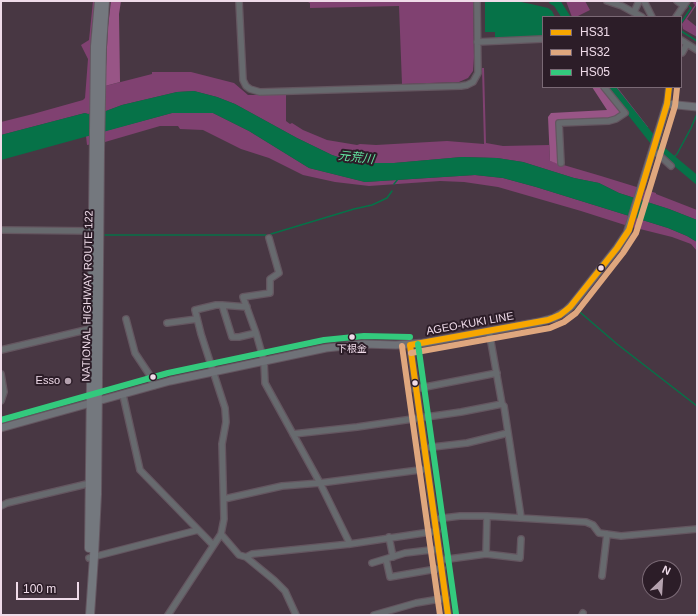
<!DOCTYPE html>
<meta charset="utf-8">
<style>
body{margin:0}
#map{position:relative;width:698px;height:616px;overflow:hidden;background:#483743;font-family:Arial,sans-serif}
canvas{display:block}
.frame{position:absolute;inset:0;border:2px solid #efdbe9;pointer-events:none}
.legend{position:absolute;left:542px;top:16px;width:140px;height:72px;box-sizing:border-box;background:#2c1d28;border:1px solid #7a6975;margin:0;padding:5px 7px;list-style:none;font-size:12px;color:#efdbe9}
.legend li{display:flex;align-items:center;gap:8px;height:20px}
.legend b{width:20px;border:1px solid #7a6975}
.north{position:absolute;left:642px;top:560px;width:40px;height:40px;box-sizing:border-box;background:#2c1d28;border:1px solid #7a6975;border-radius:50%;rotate:25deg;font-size:11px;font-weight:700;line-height:16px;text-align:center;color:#efdbe9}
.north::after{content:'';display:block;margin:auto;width:14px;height:18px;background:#b5a2af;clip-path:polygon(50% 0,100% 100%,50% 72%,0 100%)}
.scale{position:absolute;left:16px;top:582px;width:63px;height:18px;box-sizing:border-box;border:2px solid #efdbe9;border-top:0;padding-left:5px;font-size:12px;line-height:14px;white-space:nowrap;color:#efdbe9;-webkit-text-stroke:3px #2c1d28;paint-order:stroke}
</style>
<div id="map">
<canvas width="698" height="616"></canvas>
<div class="frame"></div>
<ul class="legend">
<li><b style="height:5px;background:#f7a600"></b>HS31</li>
<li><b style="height:5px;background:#dfa77e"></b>HS32</li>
<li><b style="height:5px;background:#33ca7d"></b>HS05</li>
</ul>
<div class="north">N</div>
<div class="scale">100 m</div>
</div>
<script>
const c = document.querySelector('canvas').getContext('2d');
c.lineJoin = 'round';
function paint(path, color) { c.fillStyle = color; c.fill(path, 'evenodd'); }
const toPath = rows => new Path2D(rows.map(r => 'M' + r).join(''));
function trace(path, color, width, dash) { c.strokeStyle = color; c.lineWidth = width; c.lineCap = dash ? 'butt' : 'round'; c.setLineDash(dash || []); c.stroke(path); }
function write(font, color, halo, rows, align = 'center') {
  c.font = font + ' Arial,"Noto Sans JP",sans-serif'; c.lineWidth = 4; c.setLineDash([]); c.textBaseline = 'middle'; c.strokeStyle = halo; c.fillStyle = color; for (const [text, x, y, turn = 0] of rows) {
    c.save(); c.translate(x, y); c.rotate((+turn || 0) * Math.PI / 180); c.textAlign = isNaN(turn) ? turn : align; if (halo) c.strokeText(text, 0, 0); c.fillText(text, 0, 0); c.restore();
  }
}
paint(toPath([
 [93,1,95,1,91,35,90,103,97,102,105,86,152,74,152,72,191,72,234,83,248,95,286,95,286,121,290,124,292,123,303,130,327,140,357,145,360,144,376,145,447,141,484,144,482,68,484,68,486,143,503,146,549,145,550,161,601,176,656,193,656,194,697,210,697,220,669,209,619,193,599,183,574,178,523,162,497,158,462,157,394,163,371,163,344,159,332,155,297,138,235,104,217,97,194,91,177,92,122,105,106,111,88,114,85,113,1,135,1,122,33,114,83,100,85,98,88,59,81,45,89,40],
 [306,1,473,2,474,57,473,71,468,78,459,82,402,84,399,6,310,8,310,3],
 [566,1,585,1,590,10,576,17,572,17],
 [695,1,697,1,697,4,687,19,697,27,697,37,683,29,682,24,695,5,693,3],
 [613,87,617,87,648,127,647,128],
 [172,113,213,113,249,131,309,168,365,182,475,175,503,178,536,187,668,228,687,236,697,242,697,251,691,244,672,237,628,226,581,211,498,187,464,182,440,181,369,186,335,182,303,175,269,158,241,149,203,130,180,129,178,126,160,126,105,142,87,145,86,136]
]), '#804171');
paint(toPath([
 [111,1,121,1,119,14,120,82,105,86,108,27],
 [592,87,603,87,621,111,621,114,609,119,558,122,559,162,558,164,550,161,548,117,551,113,607,110]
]), '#985586');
paint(toPath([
 [485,1,516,1,531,4,548,8,552,11,555,17,543,17,543,36,495,38,495,32,485,32],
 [194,91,217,97,235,104,297,138,332,155,344,159,371,163,394,163,462,157,497,158,523,162,574,178,599,183,619,193,669,209,697,220,697,242,687,236,668,228,536,187,503,178,475,175,365,182,309,168,249,131,213,113,172,113,1,160,1,135,85,113,88,114,106,111,122,105,177,92]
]), '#067248');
trace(toPath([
 [681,23,691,8,687,4],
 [681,31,697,41],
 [677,154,691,128,697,114],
 [672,159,676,155],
 [394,184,398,179],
 [271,234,354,209,372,205,387,198,392,191],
 [105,235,266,235],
 [574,307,617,344,697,406]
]), '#067248', 1.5);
trace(toPath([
 [553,1,557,3,566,17],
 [611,87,660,149,697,180]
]), '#067248', 8);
const minor = toPath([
 [239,1,243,80,246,86,250,89,260,92,461,86,467,85,473,82,478,73,477,1],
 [607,1,622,6,642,17],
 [644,1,652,17],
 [677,1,684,6],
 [634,12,639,1],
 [676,17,687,1],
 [681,40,697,50],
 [477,42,543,39],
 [681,53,682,53,687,44],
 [667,104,669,87],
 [653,152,658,154,671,166],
 [561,163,559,123,609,121,616,119,625,113,604,87],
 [1,230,95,231],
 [269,238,279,273,270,279,270,293,243,297,256,333,264,361,265,383,320,483,350,544],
 [222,305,247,307],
 [126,319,135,353,151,377,153,386],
 [167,323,197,319],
 [489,331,502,404,504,406,521,517],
 [256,333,239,337,232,337,222,305,216,305,195,310,201,334,225,408,226,422,222,444,224,519,221,534,239,555,246,557,274,580,285,591,296,615],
 [410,345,448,615],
 [1,350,94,328],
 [1,374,4,392,1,401],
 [415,389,497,373],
 [123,395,140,470,213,545],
 [293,434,357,427,461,412,502,404],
 [424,448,467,443,508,433],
 [224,499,282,486,320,483,427,469],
 [1,506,7,503,91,483],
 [487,516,486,554,520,558,521,539],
 [435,519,460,516,487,516,586,522,593,525,599,533,621,536,697,529],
 [389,537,393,557],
 [246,557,252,554,350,544,437,531],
 [89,558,198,530],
 [386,559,390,577,442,568],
 [441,560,486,554],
 [372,563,405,553,439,549],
 [602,576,607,534],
 [168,615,221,534],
 [374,615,416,603,446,598],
 [582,615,583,613]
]);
const major = toPath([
 [1,428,170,381,326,348,364,344,396,345,423,343,539,322,554,318,566,311,572,305,617,248,627,233,667,104,697,107]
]);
const highway = toPath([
 [89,548,95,46,99,1],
 [90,615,94,556,97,494,100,150,102,47,105,1]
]);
trace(minor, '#645660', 8);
trace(major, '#645660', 9);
trace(highway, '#645660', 10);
trace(minor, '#676a6e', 5.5);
trace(major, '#6f7278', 7);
trace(highway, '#74787e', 8);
trace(toPath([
 [410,345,548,320,560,315,570,307,617,248,629,230,667,104,669,87],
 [410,345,448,615]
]), '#f7a600', 6);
trace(toPath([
 [402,346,440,615],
 [411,353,550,328,564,322,576,313,623,253,636,233,675,106,677,88]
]), '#dfa77e', 6);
trace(toPath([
 [418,344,456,614],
 [1,420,168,373,324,340,364,336,410,337]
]), '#33ca7d', 6);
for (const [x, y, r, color] of [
 [601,268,3.5,"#efdbe9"],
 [352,337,3.5,"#efdbe9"],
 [153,377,3.5,"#efdbe9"],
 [68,381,4,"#b5a2af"],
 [415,383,3.5,"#efdbe9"]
]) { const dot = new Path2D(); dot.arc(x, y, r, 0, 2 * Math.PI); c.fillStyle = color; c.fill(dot); trace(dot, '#2c1d28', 1.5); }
write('10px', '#efdbe9', '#2c1d28', [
 ["下根金",352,349]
]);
write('11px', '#efdbe9', '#2c1d28', [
 ["NATIONAL HIGHWAY ROUTE 122",88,296,-89],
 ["AGEO-KUKI LINE",470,324,-10]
]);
write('11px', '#efdbe9', '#2c1d28', [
 ["Esso",60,381]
], 'right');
write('italic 12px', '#62e39f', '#2c1d28', [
 ["元荒川",356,158,7]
]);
</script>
